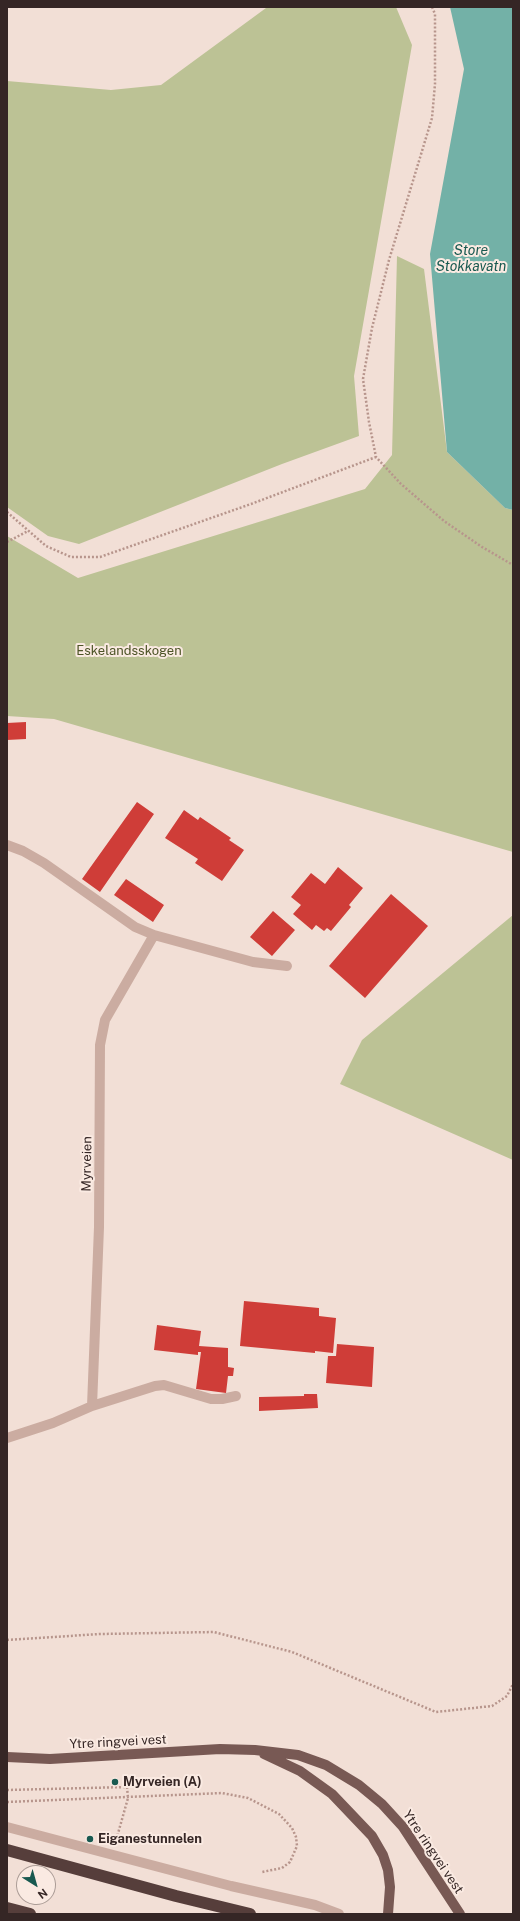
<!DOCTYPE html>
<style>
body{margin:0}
#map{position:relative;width:520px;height:1921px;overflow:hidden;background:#f2dfd6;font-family:"Public Sans",sans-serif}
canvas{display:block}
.frame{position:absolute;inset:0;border:8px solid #352625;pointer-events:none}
.north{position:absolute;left:16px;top:1865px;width:40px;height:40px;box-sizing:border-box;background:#faeae2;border:1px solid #ab9c96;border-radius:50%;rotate:143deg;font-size:11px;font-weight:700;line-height:16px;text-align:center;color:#352625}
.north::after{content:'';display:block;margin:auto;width:14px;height:18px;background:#185950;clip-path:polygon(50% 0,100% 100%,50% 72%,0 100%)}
</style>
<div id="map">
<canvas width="520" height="1921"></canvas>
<div class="frame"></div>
<div class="north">N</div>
</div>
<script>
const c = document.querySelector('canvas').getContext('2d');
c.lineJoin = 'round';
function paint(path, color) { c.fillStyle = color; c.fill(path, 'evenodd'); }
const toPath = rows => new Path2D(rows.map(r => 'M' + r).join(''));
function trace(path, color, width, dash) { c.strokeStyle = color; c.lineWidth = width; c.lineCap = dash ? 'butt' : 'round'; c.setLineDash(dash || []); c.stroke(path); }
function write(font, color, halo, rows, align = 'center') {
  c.font = font + ' "Public Sans",sans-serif'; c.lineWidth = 4; c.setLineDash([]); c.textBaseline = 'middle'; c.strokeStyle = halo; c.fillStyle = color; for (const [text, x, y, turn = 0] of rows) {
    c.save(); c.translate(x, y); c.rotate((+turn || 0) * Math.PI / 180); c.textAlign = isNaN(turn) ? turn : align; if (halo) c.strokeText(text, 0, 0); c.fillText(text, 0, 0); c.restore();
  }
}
paint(toPath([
 [396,7,412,45,354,376,359,436,282,464,79,544,48,536,7,507,7,81,111,90,161,85,266,8],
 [397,256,424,269,447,452,505,508,513,510,513,852,54,719,7,716,7,536,78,578,365,489,392,455],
 [513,915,513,1160,340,1084,362,1040]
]), '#bcc295');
paint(toPath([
 [450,7,513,7,513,510,505,508,447,452,430,254,464,69]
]), '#73b1a7');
paint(toPath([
 [26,722,26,739,7,740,7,723],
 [137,802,154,814,100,892,82,879],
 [184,810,198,820,200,817,231,838,229,840,244,850,222,881,195,863,198,859,165,838],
 [338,867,363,888,349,905,351,907,331,931,327,928,324,931,316,925,312,930,293,914,301,905,291,897,311,873,325,884],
 [126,879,164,905,153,922,114,895],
 [391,894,428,926,365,998,329,966],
 [273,911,295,930,272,956,250,937],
 [244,1301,319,1308,319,1316,336,1318,333,1353,315,1351,315,1353,240,1346],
 [157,1325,201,1331,199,1346,228,1348,228,1367,234,1368,233,1376,228,1376,226,1393,196,1389,201,1352,198,1352,198,1355,154,1350],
 [337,1344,374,1347,372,1387,326,1383,328,1356,336,1356],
 [304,1394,317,1394,318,1408,259,1411,259,1397,304,1396]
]), '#cf3d38');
trace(toPath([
 [432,7,435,14,435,84,432,118,389,260,372,328,363,379,369,422,376,457,401,484,444,521,482,547,513,565],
 [7,512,46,546,71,557,100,557,251,504,376,457],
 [7,542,28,531],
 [7,1640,100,1634,214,1632,292,1652,436,1712,492,1706,507,1696,513,1684],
 [7,1790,127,1787,128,1798,117,1837],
 [7,1802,222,1793,248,1798,279,1814,292,1828,296,1837,297,1846,290,1862,282,1868,262,1872]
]), '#b7958c', 2.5, [2, 2]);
trace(toPath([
 [7,845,23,851,44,863,135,927,154,935,253,962,287,966],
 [92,1406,155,1386,164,1385,211,1399,222,1399,236,1396],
 [7,1438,53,1423,92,1406,99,1227,100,1045,105,1020,154,935],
 [7,1827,231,1886,315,1905,339,1914]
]), '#cbaca1', 10);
trace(toPath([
 [264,1754,300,1771,332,1794,372,1836,383,1855,388,1870,390,1887,388,1914],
 [7,1757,50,1759,220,1749,255,1750,298,1755,326,1765,359,1785,382,1804,403,1827,460,1914]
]), '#785954', 10);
trace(toPath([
 [7,1850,176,1896,250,1914],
 [7,1908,30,1914]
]), '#563e3b', 12);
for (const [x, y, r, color] of [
 [115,1782,4,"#185950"],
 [90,1839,4,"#185950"]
]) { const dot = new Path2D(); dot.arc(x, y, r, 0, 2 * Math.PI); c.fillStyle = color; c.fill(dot); trace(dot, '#faeae2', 1.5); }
write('13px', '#4d5427', '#faeae2', [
 ["Eskelandsskogen",129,651]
]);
write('13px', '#352625', '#faeae2', [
 ["Myrveien",87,1164,-89],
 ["Ytre ringvei vest",118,1742,-3],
 ["Ytre ringvei vest",433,1852,56]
]);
write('bold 13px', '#352625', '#faeae2', [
 ["Myrveien (A)",123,1782],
 ["Eiganestunnelen",98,1839]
], 'left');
write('italic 14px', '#185950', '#faeae2', [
 ["Store",471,251],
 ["Stokkavatn",471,267]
]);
</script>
